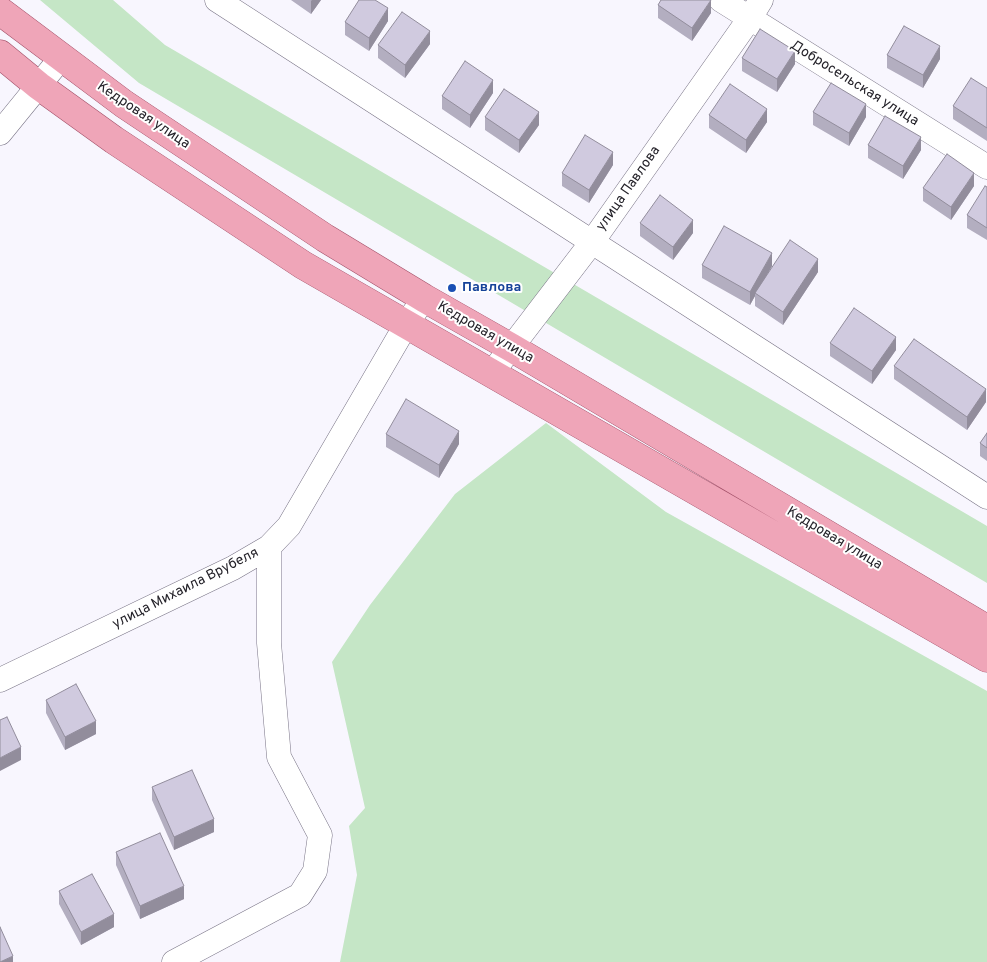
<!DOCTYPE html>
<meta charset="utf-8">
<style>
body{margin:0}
canvas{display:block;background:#f8f6fe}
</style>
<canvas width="987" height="962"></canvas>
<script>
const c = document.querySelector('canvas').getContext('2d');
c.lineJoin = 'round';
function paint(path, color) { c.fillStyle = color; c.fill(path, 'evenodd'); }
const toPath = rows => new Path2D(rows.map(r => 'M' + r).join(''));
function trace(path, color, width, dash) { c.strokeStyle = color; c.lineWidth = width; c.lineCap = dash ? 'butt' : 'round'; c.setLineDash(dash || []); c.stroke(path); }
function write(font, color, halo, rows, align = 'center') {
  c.font = font + ' Overpass,sans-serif'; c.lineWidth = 4; c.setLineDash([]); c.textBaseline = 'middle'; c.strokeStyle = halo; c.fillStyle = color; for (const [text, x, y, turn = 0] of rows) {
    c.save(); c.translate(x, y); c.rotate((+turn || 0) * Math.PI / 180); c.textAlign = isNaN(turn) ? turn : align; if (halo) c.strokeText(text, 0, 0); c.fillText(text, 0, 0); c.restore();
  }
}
paint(toPath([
 [40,0,113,0,165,45,987,526,987,583,139,83],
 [546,423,666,512,987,691,987,962,340,962,357,875,349,826,365,808,332,662,370,605,455,494]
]), '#c5e6c6');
const street = toPath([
 [217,0,987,497],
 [721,0,987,167],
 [0,133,61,58],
 [491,374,592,242,750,18,761,0],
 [0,680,233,568,269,547,289,526,406,325,424,298],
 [174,962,300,895,315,871,320,835,279,757,269,643,269,547]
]);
const primary = toPath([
 [0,11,124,104,325,238,424,298,512,348,987,629],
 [0,54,39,86,114,140,303,265,987,658]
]);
trace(street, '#787385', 25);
trace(primary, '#a25068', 29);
trace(street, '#fff', 24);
trace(primary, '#efa5b8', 28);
paint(toPath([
 [291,0,321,0,311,14],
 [658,5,711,13,692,41,658,18],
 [388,21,369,51,345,35,345,22],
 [430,44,405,78,378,58,378,45],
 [887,55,940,59,923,88,887,68],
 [742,58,795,64,777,92,742,71],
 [987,88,987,141,953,119,953,106],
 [493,93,470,128,442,109,442,96],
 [813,112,866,117,849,146,813,125],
 [709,115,767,122,746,153,709,128],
 [485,117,539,125,519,153,485,130],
 [868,145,921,150,903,179,868,158],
 [613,165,589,203,562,186,562,173],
 [974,186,951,220,923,201,923,188],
 [987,187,987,240,967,228,967,215],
 [640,223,693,233,673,260,640,236],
 [702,265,772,266,766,277,818,272,783,325,755,306,755,296,750,305,702,278],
 [830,343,896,350,872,384,830,356],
 [894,366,986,402,967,430,894,379],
 [987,433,987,461,980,456,980,443],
 [386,434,459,444,439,478,386,447],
 [46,700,96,734,65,750,46,713],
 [152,787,214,832,174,850,152,800],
 [116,852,184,899,140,919,116,865],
 [59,891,114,927,81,945,59,904]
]), '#b3aec0');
paint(toPath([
 [312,0,321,0,311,14,311,1],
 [711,0,711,13,692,41,692,28],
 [388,8,388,21,369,51,369,38],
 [430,31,430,44,405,78,405,65],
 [940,46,940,59,923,88,923,75],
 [795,51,795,64,777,92,777,79],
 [493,80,493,93,470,128,470,115],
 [866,104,866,117,849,146,849,133],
 [767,109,767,122,746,153,746,140],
 [539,112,539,125,519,153,519,140],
 [921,137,921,150,903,179,903,166],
 [613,152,613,165,589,203,589,190],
 [974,173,974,186,951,220,951,207],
 [693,220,693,233,673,260,673,247],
 [772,253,772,266,756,294,755,293,755,296,750,305,750,292],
 [818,259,818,272,783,325,783,312],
 [896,337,896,350,872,384,872,371],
 [986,389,986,402,967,430,967,417],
 [459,431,459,444,439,478,439,465],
 [96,721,96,734,65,750,65,737],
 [21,747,21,760,0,771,0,758],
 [214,819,214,832,174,850,174,837],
 [184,886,184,899,140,919,140,906],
 [114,914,114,927,81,945,81,932],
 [13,956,13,962,0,962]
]), '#928d9c');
const building = toPath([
 [359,0,375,0,388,8,369,38,345,22,359,0],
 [661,0,711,0,692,28,658,5,661,0],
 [402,12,430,31,405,65,378,45,402,12],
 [904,26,940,46,923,75,887,55,904,26],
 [760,29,795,51,777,79,742,58,760,29],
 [465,61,493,80,470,115,442,96,465,61],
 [971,78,987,88,987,128,953,106,971,78],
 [831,83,866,104,849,133,813,112,831,83],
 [730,84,767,109,746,140,709,115,730,84],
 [504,89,539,112,519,140,485,117,504,89],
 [885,116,921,137,903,166,868,145,885,116],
 [585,135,613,152,589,190,562,173,585,135],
 [947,154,974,173,951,207,923,188,947,154],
 [985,186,987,187,987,228,967,215,985,186],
 [660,195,693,220,673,247,640,223,660,195],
 [724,226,772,253,750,292,702,265,724,226],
 [790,240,818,259,783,312,755,293,790,240],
 [854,308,896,337,872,371,830,343,854,308],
 [914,339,986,389,967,417,894,366,914,339],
 [406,399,459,431,439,465,386,434,406,399],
 [987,433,987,448,980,443,987,433],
 [76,684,96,721,65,737,46,700,76,684],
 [7,717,21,747,0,758,0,720,7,717],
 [192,770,214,819,174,837,152,787,192,770],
 [160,833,184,886,140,906,116,852,160,833],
 [92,874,114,914,81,932,59,891,92,874],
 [0,927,13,956,0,962,0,927]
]);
paint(building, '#d0cadf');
trace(building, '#928d9c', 1);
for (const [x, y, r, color] of [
 [452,288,5,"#1a4fb4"]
]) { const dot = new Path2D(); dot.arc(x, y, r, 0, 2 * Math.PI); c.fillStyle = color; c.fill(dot); trace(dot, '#fff', 2); }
write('14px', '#25232a', '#fff', [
 ["Добросельская улица",854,84,32],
 ["Кедровая улица",143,116,34],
 ["улица Павлова",629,189,-55],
 ["Кедровая улица",485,333,30],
 ["Кедровая улица",834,539,31],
 ["улица Михаила Врубеля",186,589,-27]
]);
write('bold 14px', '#164399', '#fff', [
 ["Павлова",462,288]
], 'left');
</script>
